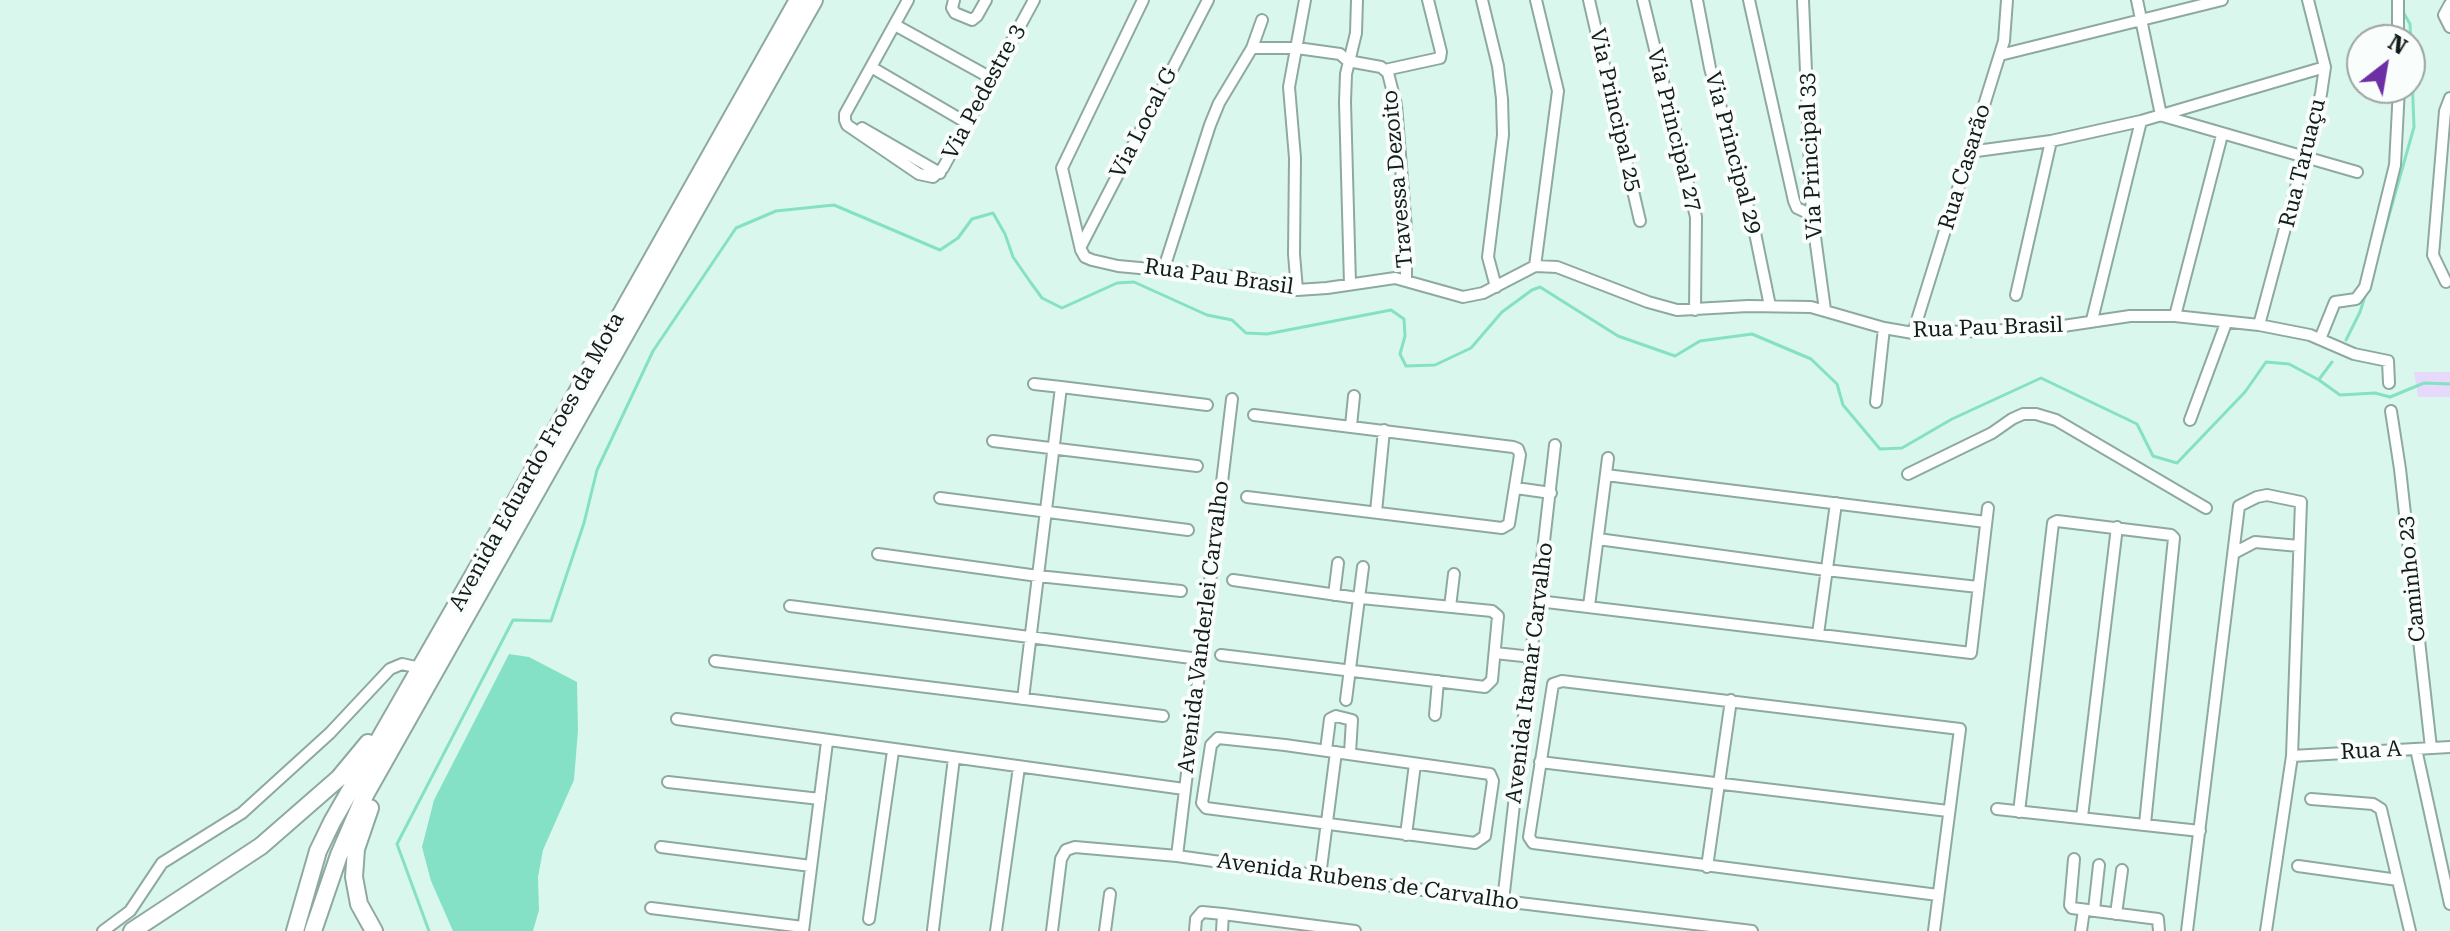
<!DOCTYPE html>
<meta charset="utf-8">
<style>
body{margin:0}
#map{position:relative;width:2450px;height:931px;overflow:hidden;background:#daf7ed;font-family:"Roboto Serif",serif}
canvas{display:block}
.north{position:absolute;left:2346px;top:24px;width:80px;height:80px;box-sizing:border-box;background:#f9fefc;border:2px solid #9da4a1;border-radius:50%;rotate:31deg;font-size:22px;font-weight:700;line-height:32px;text-align:center;color:#121c19}
.north::after{content:'';display:block;margin:auto;width:28px;height:36px;background:#6c2fa5;clip-path:polygon(50% 0,100% 100%,50% 72%,0 100%)}
</style>
<div id="map">
<canvas width="2450" height="931"></canvas>
<div class="north">N</div>
</div>
<script>
const c = document.querySelector('canvas').getContext('2d');
c.lineJoin = 'round';
function paint(path, color) { c.fillStyle = color; c.fill(path, 'evenodd'); }
const toPath = rows => new Path2D(rows.map(r => 'M' + r).join(''));
function trace(path, color, width, dash) { c.strokeStyle = color; c.lineWidth = width; c.lineCap = dash ? 'butt' : 'round'; c.setLineDash(dash || []); c.stroke(path); }
function write(font, color, halo, rows, align = 'center') {
  c.font = font + ' "Roboto Serif",serif'; c.lineWidth = 8; c.setLineDash([]); c.textBaseline = 'middle'; c.strokeStyle = halo; c.fillStyle = color; for (const [text, x, y, turn = 0] of rows) {
    c.save(); c.translate(x, y); c.rotate((+turn || 0) * Math.PI / 180); c.textAlign = isNaN(turn) ? turn : align; if (halo) c.strokeText(text, 0, 0); c.fillText(text, 0, 0); c.restore();
  }
}
paint(toPath([
 [2414,372,2450,372,2450,397,2418,397]
]), '#e6d9fa');
paint(toPath([
 [509,654,529,657,577,682,578,730,574,780,543,850,538,877,539,910,533,931,453,931,431,881,422,847,434,800]
]), '#85e1c5');
trace(toPath([
 [2381,244,2414,127,2410,24,2402,10],
 [2346,340,2360,312,2366,293],
 [2320,378,2332,362],
 [429,931,397,844,513,620,551,621,584,523,597,470,653,351,736,228,776,211,834,205,940,250,958,238,972,219,993,213,1005,234,1013,257,1031,283,1042,298,1062,308,1117,283,1134,282,1207,315,1232,320,1246,333,1267,334,1391,310,1404,319,1405,336,1400,354,1406,366,1435,365,1471,348,1502,312,1532,290,1540,287,1618,336,1675,356,1700,341,1752,334,1811,359,1837,384,1843,405,1880,449,1902,448,1952,419,2041,378,2137,424,2153,456,2177,463,2245,392,2266,362,2289,364,2319,380,2340,395,2375,393,2390,397,2424,383,2450,384]
]), '#85e1c5', 3);
const minor = toPath([
 [908,0,845,114,845,120,847,125,919,174,933,177,943,168,1034,0],
 [954,0,952,8,955,13,972,20,977,16,986,0],
 [1143,0,1062,168,1081,250,1085,257,1092,260,1118,266,1248,278,1297,290,1327,288,1395,278,1463,297,1483,293,1535,266,1557,267,1648,302,1677,310,1748,306,1811,307,1884,328,1913,333,2043,329,2130,316,2175,316,2259,325,2310,335,2354,354,2388,361,2389,383],
 [1482,0,1498,66,1502,99,1503,135,1488,257,1496,287],
 [1589,0,1640,221],
 [1643,0,1696,217,1695,310],
 [1697,0,1710,68,1755,233,1770,306],
 [1749,0,1794,201,1797,208,1812,215],
 [1803,0,1812,215,1825,310],
 [2137,0,2161,115],
 [2398,0,2398,40],
 [2450,4,2444,15,2450,27],
 [895,25,991,78],
 [1252,48,1297,48,1340,54,1348,61,1381,67,1388,73,1396,105,1406,229,1406,279],
 [2000,55,2222,0],
 [871,67,967,123],
 [1385,70,1440,58,1441,52,1428,0],
 [2163,116,2357,172],
 [862,128,940,173],
 [1969,152,2051,141,2141,121,2325,67],
 [1081,246,1208,0],
 [1535,266,1558,91,1536,0],
 [1164,268,1210,125,1219,103,1252,48,1262,20],
 [2446,282,2433,255,2445,111,2450,98],
 [1350,284,1345,102,1346,74,1356,33,1357,0],
 [1297,290,1294,254,1295,158,1289,87,1305,0],
 [2016,295,2051,141],
 [2175,316,2222,135],
 [2092,320,2141,121],
 [2259,325,2321,94,2325,67,2308,0],
 [1913,333,2004,41,2007,0],
 [2320,339,2335,302,2356,299,2365,287,2395,165,2399,88],
 [1034,384,1061,387],
 [1876,402,1884,328],
 [2391,411,2400,469,2431,748],
 [2190,420,2226,323],
 [1351,426,1354,396],
 [993,441,1197,466],
 [1908,474,1992,433,2012,419,2023,414,2036,414,2056,420,2206,508],
 [1606,475,1986,522],
 [1516,488,1551,493],
 [1247,497,1502,528,1509,524,1520,455,1518,449,1513,447,1254,415],
 [940,498,1188,530],
 [1376,512,1384,430],
 [1598,539,1826,570,1978,587],
 [2234,553,2255,542,2299,546],
 [878,554,1038,576,1181,591],
 [1334,595,1338,563],
 [1538,601,1971,653,1988,508],
 [790,606,1199,659],
 [1589,606,1608,458],
 [1450,607,1454,574],
 [1818,634,1836,503],
 [1495,653,1532,657],
 [1221,655,1485,687,1492,680,1498,616,1492,611,1351,597,1233,580],
 [715,661,1163,716],
 [1023,699,1061,387,1207,405],
 [1346,700,1363,567],
 [1435,715,1438,681],
 [677,719,1184,789],
 [1218,738,1285,745,1490,774,1493,781,1485,836,1475,843,1206,808,1202,803,1211,745,1218,738],
 [2416,749,2450,904],
 [1326,750,1330,719,1336,716,1352,720,1350,753],
 [2292,756,2450,747],
 [1540,762,1948,811],
 [668,782,820,799],
 [2311,799,2373,804,2381,809,2410,931],
 [1997,809,2200,831],
 [2019,812,2053,523,2057,521,2171,535,2174,538,2145,824],
 [2082,817,2117,527],
 [1406,835,1415,764],
 [661,847,811,866],
 [1177,856,1232,399],
 [2074,859,2070,905,2072,908,2158,919,2159,931],
 [2298,866,2398,880],
 [1707,867,1731,700],
 [1320,876,1336,752],
 [1503,901,1555,445],
 [651,908,803,927],
 [2094,910,2099,865],
 [1223,914,1355,931],
 [2116,914,2122,870],
 [869,919,893,751],
 [933,930,954,758],
 [103,931,130,911,162,863,242,813,330,733,390,669,402,664,420,668],
 [803,931,827,742],
 [996,931,1019,767],
 [1052,931,1061,859,1066,850,1075,847,1177,856,1503,901,1752,931],
 [1105,931,1110,894],
 [1195,931,1196,919,1202,912,1223,914,1222,931],
 [1934,931,1960,729,1562,681,1553,684,1529,837,1533,843,1938,895],
 [2081,931,2084,910],
 [2187,931,2239,506,2257,497,2267,495,2301,502,2292,756,2266,931]
]);
const trunk = toPath([
 [370,808,356,849,354,877,359,904,374,931],
 [132,931,261,846,339,778,368,743],
 [295,931,318,851,332,822,509,513,798,0],
 [313,931,339,855,365,795,814,0]
]);
trace(minor, '#8ea9a0', 14);
trace(trunk, '#8ea9a0', 20);
trace(minor, '#fff', 10);
trace(trunk, '#fff', 16);
write('22px', '#121c19', '#f9fefc', [
 ["Via Pedestre 3",984,92,-62],
 ["Via Principal 25",1615,110,77],
 ["Via Local G",1144,123,-63],
 ["Via Principal 27",1674,130,76],
 ["Via Principal 29",1733,153,75],
 ["Via Principal 33",1811,156,-93],
 ["Rua Taruaçu",2303,163,-76],
 ["Rua Casarão",1965,167,-73],
 ["Travessa Dezoito",1398,179,-95],
 ["Rua Pau Brasil",1219,277,8],
 ["Rua Pau Brasil",1988,328,-2],
 ["Avenida Eduardo Froes da Mota",537,462,-61],
 ["Caminho 23",2412,579,-96],
 ["Avenida Vanderlei Carvalho",1204,627,-83],
 ["Avenida Itamar Carvalho",1530,673,-83],
 ["Rua A",2371,751,-3],
 ["Avenida Rubens de Carvalho",1368,882,8]
]);
</script>
